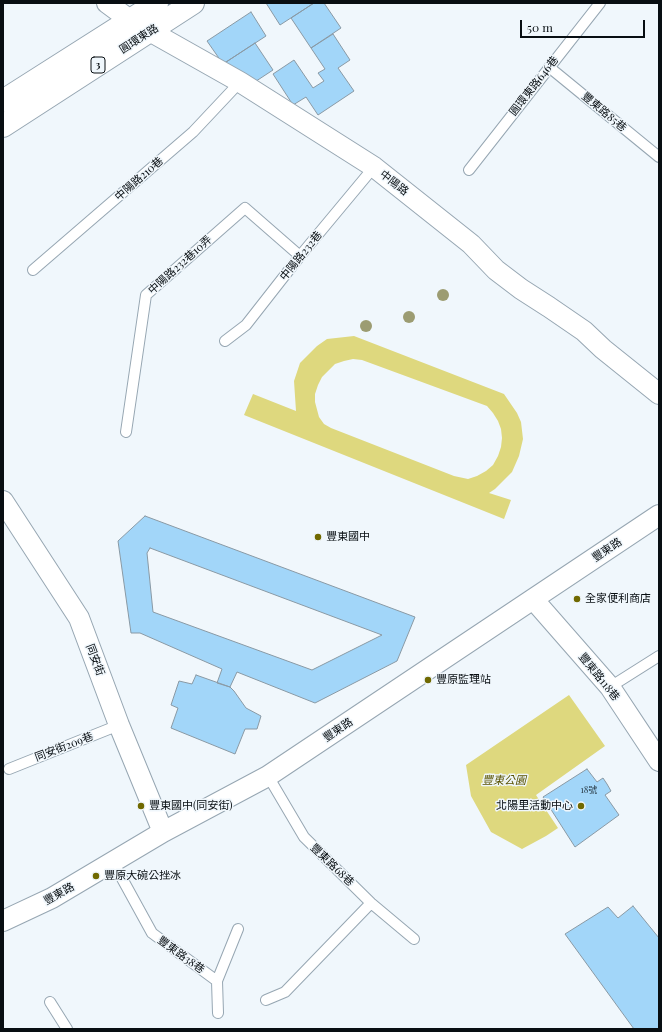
<!DOCTYPE html>
<meta charset="utf-8">
<style>
body{margin:0}
#map{position:relative;width:662px;height:1032px;overflow:hidden;background:#f0f7fc;font-family:"Playfair Display",serif}
canvas{display:block}
.frame{position:absolute;inset:0;border:4px solid #080e12;pointer-events:none}
.scale{position:absolute;left:520px;top:20px;width:125px;height:18px;box-sizing:border-box;border:2px solid #080e12;border-top:0;padding-left:5px;font-size:12px;line-height:14px;white-space:nowrap;color:#080e12;-webkit-text-stroke:3px #f0f7fc;paint-order:stroke}
</style>
<div id="map">
<canvas width="662" height="1032"></canvas>
<div class="frame"></div>
<div class="scale">50 m</div>
</div>
<script>
const c = document.querySelector('canvas').getContext('2d');
c.lineJoin = 'round';
function paint(path, color) { c.fillStyle = color; c.fill(path, 'evenodd'); }
const toPath = rows => new Path2D(rows.map(r => 'M' + r).join(''));
function trace(path, color, width, dash) { c.strokeStyle = color; c.lineWidth = width; c.lineCap = dash ? 'butt' : 'round'; c.setLineDash(dash || []); c.stroke(path); }
function write(font, color, halo, rows, align = 'center') {
  c.font = font + ' "Playfair Display","Noto Sans TC",serif'; c.lineWidth = 3; c.setLineDash([]); c.textBaseline = 'middle'; c.strokeStyle = halo; c.fillStyle = color; for (const [text, x, y, turn = 0] of rows) {
    c.save(); c.translate(x, y); c.rotate((+turn || 0) * Math.PI / 180); c.textAlign = isNaN(turn) ? turn : align; if (halo) c.strokeText(text, 0, 0); c.fillText(text, 0, 0); c.restore();
  }
}
paint(toPath([
 [354,336,504,394,517,413,521,422,523,439,519,456,512,472,495,489,489,493,511,500,504,519,244,415,253,394,296,411,294,381,300,363,317,346,327,339],
 [353,359,362,360,487,406,493,413,498,421,501,429,502,438,501,447,498,456,493,465,486,471,477,476,468,479,454,476,331,428,324,424,319,417,315,402,315,394,318,385,322,377,335,364,344,361],
 [569,695,605,746,536,795,558,828,546,836,522,849,491,832,471,796,466,765]
]), '#ded87e');
const building = toPath([
 [266,3,314,3,280,25,266,3],
 [314,3,324,3,341,28,311,48,291,18,314,3],
 [251,12,266,36,223,64,207,41,251,12],
 [333,34,350,60,338,68,354,91,318,115,306,97,293,105,273,74,294,60,313,88,324,81,318,73,325,69,311,48,333,34],
 [255,43,273,70,241,91,223,64,255,43],
 [145,516,415,617,397,661,315,703,237,672,230,687,217,683,222,669,140,633,131,633,118,541,145,516],
 [150,548,382,635,312,670,153,612,147,553,150,548],
 [196,675,230,687,234,691,246,708,261,716,257,729,245,729,235,754,171,728,178,708,171,705,179,681,192,684,196,675],
 [587,769,597,782,603,778,607,784,611,791,605,795,619,815,575,847,543,797,587,769],
 [633,906,659,938,659,1029,634,1029,565,934,608,907,618,918,633,906]
]);
paint(building, '#a2d6f9');
trace(building, '#8999a4', 1);
const service = toPath([
 [549,67,659,157],
 [469,170,600,3],
 [33,270,193,132,240,82],
 [225,341,246,325,300,256,374,167],
 [126,432,146,295,245,208,300,256],
 [610,687,659,656],
 [9,769,119,725],
 [268,776,304,837,371,903,414,939],
 [113,862,152,933,217,981],
 [266,1000,285,992,371,903],
 [50,1002,67,1029],
 [218,1013,217,981,238,929]
]);
const minor = toPath([
 [107,3,130,20,240,82,374,167,471,244,496,270,521,289,549,307,584,331,603,349,659,394],
 [3,501,79,618,119,725,163,832],
 [533,599,610,687,659,761],
 [3,921,52,898,163,832,268,776,659,515]
]);
const primary = toPath([
 [3,101,157,3],
 [3,126,193,3]
]);
trace(service, '#96a6b2', 12);
trace(minor, '#96a6b2', 22);
trace(primary, '#96a6b2', 24);
trace(service, '#fff', 10);
trace(minor, '#fff', 20);
trace(primary, '#fff', 22);
c.fillStyle = '#9c9c72';
for (const [x, y] of [
 [443,295],
 [409,317],
 [366,326]
]) { c.beginPath(); c.arc(x, y, 6, 0, 2 * Math.PI); c.fill(); }
for (const [x, y, r, color] of [
 [318,537,4,"#706901"],
 [577,599,4,"#706901"],
 [428,680,4,"#706901"],
 [141,806,4,"#706901"],
 [581,806,4,"#706901"],
 [96,876,4,"#706901"]
]) { const dot = new Path2D(); dot.arc(x, y, r, 0, 2 * Math.PI); c.fillStyle = color; c.fill(dot); trace(dot, '#f0f7fc', 1.5); }
write('9px', '#2e404c', null, [
 ["18號",589,790]
]);
for (const [x, y, w] of [
 [98,65,14]
]) { const box = new Path2D(); box.roundRect(x - w / 2, y - 8, w, 16, 3); c.fillStyle = '#f0f7fc'; c.fill(box); trace(box, '#080e12', 1); }
write('bold 10px', '#080e12', null, [
 ["3",98,65]
]);
write('11px', '#080e12', '#f0f7fc', [
 ["圓環東路",139,39,-33],
 ["圓環東路646巷",534,86,-52],
 ["豐東路85巷",604,112,40],
 ["中陽路210巷",139,179,-41],
 ["中陽路",394,183,38],
 ["中陽路232巷",301,256,-51],
 ["中陽路232巷10弄",180,265,-42],
 ["豐東路",607,550,-34],
 ["同安街",95,660,69],
 ["豐東路118巷",599,677,51],
 ["豐東路",338,730,-34],
 ["同安街209巷",64,747,-21],
 ["豐東路68巷",332,865,44],
 ["豐東路",59,894,-29],
 ["豐東路38巷",181,955,36]
]);
write('11px', '#080e12', '#f0f7fc', [
 ["豐東國中",326,537],
 ["全家便利商店",585,599],
 ["豐原監理站",436,680],
 ["豐東國中(同安街)",149,806],
 ["北陽里活動中心",573,806,"right"],
 ["豐原大碗公挫冰",104,876]
], 'left');
write('italic 11px', '#585201', '#f0f7fc', [
 ["豐東公園",504,781]
]);
</script>
